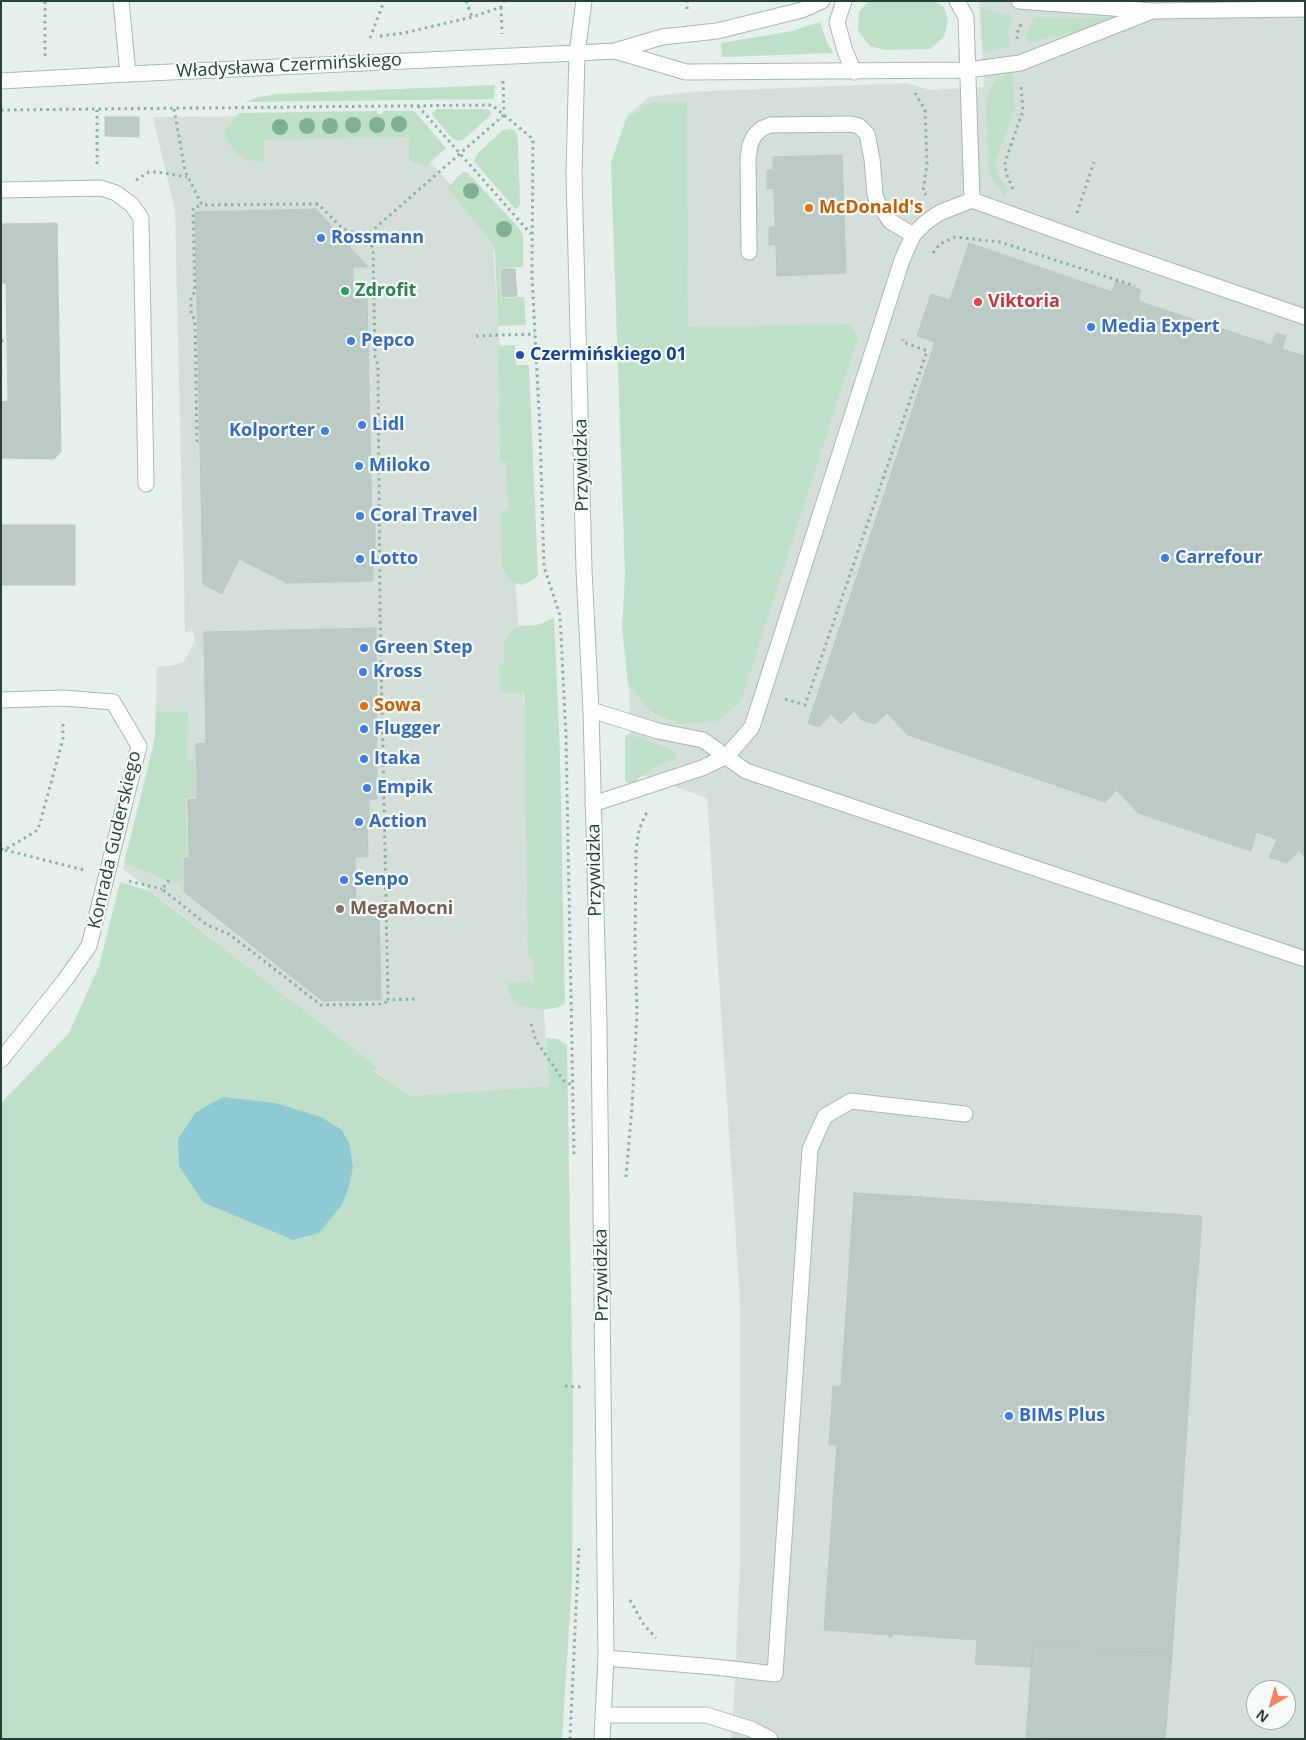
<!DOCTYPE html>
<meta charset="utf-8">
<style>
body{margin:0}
#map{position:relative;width:1306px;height:1740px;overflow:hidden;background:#e6efeb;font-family:"Open Sans",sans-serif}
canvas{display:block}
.frame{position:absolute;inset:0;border:2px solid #24423a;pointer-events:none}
.north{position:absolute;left:1246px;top:1680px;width:50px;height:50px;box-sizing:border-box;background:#f7fbf9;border:1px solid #a3b1ad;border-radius:50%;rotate:218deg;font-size:14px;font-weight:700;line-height:20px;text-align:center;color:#24423a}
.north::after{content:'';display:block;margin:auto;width:18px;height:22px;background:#f4845f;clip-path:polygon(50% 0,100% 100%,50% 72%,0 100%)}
</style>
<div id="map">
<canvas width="1306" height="1740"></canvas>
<div class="frame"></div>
<div class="north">N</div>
</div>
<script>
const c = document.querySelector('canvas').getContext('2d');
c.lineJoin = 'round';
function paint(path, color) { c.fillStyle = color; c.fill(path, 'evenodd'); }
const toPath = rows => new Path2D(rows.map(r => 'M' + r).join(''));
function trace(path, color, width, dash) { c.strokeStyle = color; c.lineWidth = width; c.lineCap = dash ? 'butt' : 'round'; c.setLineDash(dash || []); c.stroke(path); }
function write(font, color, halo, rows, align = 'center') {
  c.font = font + ' "Open Sans",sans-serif'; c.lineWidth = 4.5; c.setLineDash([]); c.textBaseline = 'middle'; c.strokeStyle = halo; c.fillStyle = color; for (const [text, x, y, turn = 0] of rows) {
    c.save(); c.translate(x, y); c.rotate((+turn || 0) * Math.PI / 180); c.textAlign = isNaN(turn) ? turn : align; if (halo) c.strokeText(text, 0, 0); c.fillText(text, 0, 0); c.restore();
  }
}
paint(toPath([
 [979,1,1305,1,1305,1739,731,1739,734,1699,740,1566,740,1301,707,798,631,771,620,295,627,115,649,97,687,92,907,83,930,90,984,87],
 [1256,1690,1286,1690,1286,1720,1256,1720],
 [389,115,492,231,549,1086,412,1096,374,1070,376,1067,123,869,155,737,157,667,174,665,184,661,195,641,193,631,185,632,175,211,153,117]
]), '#d4dfda');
paint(toPath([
 [868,1,934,1,944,7,948,21,944,37,930,49,884,50,870,46,858,31,859,12],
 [981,8,1014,17,1008,32,1010,47,983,53],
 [1114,17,1115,22,1027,43,1026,36,1034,18],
 [820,22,827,42,833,53,722,57,721,43,792,31],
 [1012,72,1015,111,1001,146,996,164,997,172,1007,189,1005,196,991,178,988,163,986,102,988,94,997,79],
 [495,85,494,99,245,102,259,97,276,94],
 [651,102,687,102,688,327,849,324,858,337,741,701,717,721,679,724,650,711,628,683,622,629,625,575,611,163,626,119],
 [437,109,486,109,491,112,490,116,463,140,458,141,452,138,433,116,432,113],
 [377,111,377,114,382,114,383,111,413,111,417,114,446,148,425,167,409,161,409,137,264,140,264,163,246,159,236,153,224,136,226,129,239,113],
 [509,129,514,130,517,135,518,142,520,203,519,207,515,209,474,161,478,153,503,130],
 [463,172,467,172,518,227,523,235,523,267,500,268,501,298,524,297,526,325,498,326,495,252,491,241,482,230,447,188],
 [515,345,516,365,529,365,538,576,529,582,521,585,510,581,502,567,501,511,508,510,506,462,500,462,498,346],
 [554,618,560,752,565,1004,555,1008,541,1010,519,1005,512,1000,506,983,534,981,533,957,528,958,524,693,501,693,499,665,504,664,504,643,508,635,514,629,519,626,537,625],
 [156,712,188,712,187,759,195,760,195,797,185,798,187,855,182,856,182,886,124,863,152,754,155,737],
 [629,734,675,751,677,754,676,759,653,768,631,784,625,781,625,737],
 [120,882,150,891,377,1067,374,1071,412,1096,549,1086,546,1038,558,1039,567,1045,573,1413,572,1580,562,1739,1,1739,1,1103,69,1033,99,966],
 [342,1130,350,1145,353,1167,293,1240,204,1203]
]), '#bfe0c8');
paint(toPath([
 [223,1097,275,1103,321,1117,342,1130,350,1145,353,1167,349,1187,342,1205,319,1233,293,1240,204,1203,179,1166,178,1139,196,1112]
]), '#8ec9d4');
const building = toPath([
 [105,117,139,117,139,137,105,136,105,117],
 [842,155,846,273,777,276,776,245,769,245,769,227,775,227,774,188,767,189,767,170,773,170,773,157,842,155],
 [316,209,368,267,353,267,353,297,367,297,372,524,375,524,375,552,373,552,373,581,287,583,239,559,222,594,203,584,195,212,316,209],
 [57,223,61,452,54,459,2,458,1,402,8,401,6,283,1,283,1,224,57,223],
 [969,243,1112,292,1116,281,1141,290,1138,301,1271,345,1276,333,1286,336,1282,349,1305,356,1305,857,1299,851,1287,863,1269,857,1277,839,1256,832,1251,851,1138,813,1117,790,1105,802,908,735,887,713,875,724,862,720,854,711,841,724,831,714,819,727,808,723,935,342,917,336,931,294,950,300,969,243],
 [501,269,515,269,517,296,502,297,501,269],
 [1,525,75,525,75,585,1,585,1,525],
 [376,628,377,799,369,799,369,826,367,827,368,857,355,857,356,908,379,908,381,1000,323,1001,184,892,184,858,189,858,188,800,197,799,196,744,206,743,204,632,376,628],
 [854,1193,920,1197,921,1195,921,1197,1202,1216,1198,1273,1200,1274,1197,1274,1172,1654,1033,1644,1031,1667,975,1664,977,1640,892,1634,892,1637,889,1637,889,1635,824,1630,837,1445,829,1445,833,1386,841,1387,854,1193],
 [1033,1644,1172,1654,1165,1739,1026,1737,1033,1644]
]);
paint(building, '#bbcac4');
trace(building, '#b8c9c2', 1);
const lane = toPath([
 [121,1,128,74],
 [844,1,837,22,845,51,854,72],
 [1019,1,1152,11,1305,9],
 [615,51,686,72,967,70,1020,63,1152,11],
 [577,53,615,51,662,37,717,31,802,10,822,1],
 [1,190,101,188,116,193,132,205,141,218,146,484],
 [972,200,1102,247,1305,317],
 [749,252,748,158,750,145,754,136,761,129,770,125,851,124,859,126,867,134,872,159,875,194,877,201,890,221,913,235],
 [1,700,63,698,113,702,139,746,89,946,65,980,1,1060],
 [591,710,658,731,703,740,746,771,1305,959],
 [593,804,702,768,727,756,752,727,902,260,913,235,925,223,939,213,972,200,966,17,957,1],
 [606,1658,715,1667,775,1674,810,1149,825,1116,851,1101,965,1114],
 [603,1715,706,1715,751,1729,770,1739]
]);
const secondary = toPath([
 [584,1,577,53,574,173,584,570,591,710,599,1026,606,1658,602,1739],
 [1,81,128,74,577,53]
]);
trace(lane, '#a8b8b2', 17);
trace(secondary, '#a4bbb3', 17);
trace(toPath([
 [466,1,472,17],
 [501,7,502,34],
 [687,9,687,1],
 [380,36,404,33,472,17,501,7,504,1],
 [370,38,384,1],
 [1017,39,1017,34,1021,24],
 [45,56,45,1],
 [503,81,504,114],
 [915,93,925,110,927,164,923,191,926,195],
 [418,106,531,234],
 [174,109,185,171,202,205,318,204,342,228,365,237,373,248,375,357,378,365,380,608,388,1000,416,999],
 [1,110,492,105,533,139,532,276,540,431,544,567,560,615,566,736,574,1154],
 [97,164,97,110],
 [136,180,149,172,157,172,187,177],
 [1013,189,1006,173,1005,162,1023,111,1021,85],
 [1077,213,1094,162],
 [365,237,504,115],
 [933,253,940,244,955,237,1000,242,1135,286],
 [476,336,535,334],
 [1,341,7,341],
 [197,442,195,320,191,314,191,297,195,292,193,208,202,205],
 [785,699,805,705,927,351,903,342,903,339],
 [1,849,4,850,38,830,63,739,63,721],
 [5,850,84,870],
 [169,880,162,889,207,925,229,934,321,1005,384,1004,388,1000],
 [129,881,162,889],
 [531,1024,536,1041,564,1081,572,1085],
 [626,1177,632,1107,637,1012,635,947,636,850,639,830,645,815,649,811],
 [565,1386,581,1387],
 [630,1600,644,1625,656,1638],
 [570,1739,579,1545]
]), '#86b3a5', 3, [2.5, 4]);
trace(lane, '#fff', 15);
trace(secondary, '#fff', 15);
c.fillStyle = '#80af93';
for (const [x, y] of [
 [399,124],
 [353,125],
 [377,125],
 [307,126],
 [330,126],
 [280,127],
 [471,191],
 [504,229]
]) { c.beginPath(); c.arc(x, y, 8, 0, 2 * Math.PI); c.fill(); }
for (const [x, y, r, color] of [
 [809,208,5,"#e8710a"],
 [321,238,5,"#3f7fe0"],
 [345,291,5,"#2e9e5b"],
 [978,302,5,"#e0444e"],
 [1091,327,5,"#3f7fe0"],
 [351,341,5,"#3f7fe0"],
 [520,355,5,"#1a4fb4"],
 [362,425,5,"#3f7fe0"],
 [325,431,5,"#3f7fe0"],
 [359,466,5,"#3f7fe0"],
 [360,516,5,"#3f7fe0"],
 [1165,558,5,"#3f7fe0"],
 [360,559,5,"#3f7fe0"],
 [364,648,5,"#3f7fe0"],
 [363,672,5,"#3f7fe0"],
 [364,706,5,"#e8710a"],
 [364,729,5,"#3f7fe0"],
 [364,759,5,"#3f7fe0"],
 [367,788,5,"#3f7fe0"],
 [359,822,5,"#3f7fe0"],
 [344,880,5,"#3f7fe0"],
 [340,909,5,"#8d6e63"],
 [1009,1416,5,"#3f7fe0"]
]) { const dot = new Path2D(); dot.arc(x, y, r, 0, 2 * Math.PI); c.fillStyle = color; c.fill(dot); trace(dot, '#f7fbf9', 2); }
write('18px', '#24423a', '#f7fbf9', [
 ["Władysława Czermińskiego",289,66,-3],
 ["Przywidzka",582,465,-91],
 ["Konrada Guderskiego",115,840,-77],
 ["Przywidzka",595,870,-91],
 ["Przywidzka",602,1275,-91]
]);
write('bold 18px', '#c56008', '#f7fbf9', [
 ["McDonald's",819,208],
 ["Sowa",374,706]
], 'left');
write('bold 18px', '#366cbe', '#f7fbf9', [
 ["Rossmann",331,238],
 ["Media Expert",1101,327],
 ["Pepco",361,341],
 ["Lidl",372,425],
 ["Kolporter",315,431,"right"],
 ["Miloko",369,466],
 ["Coral Travel",370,516],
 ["Carrefour",1175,558],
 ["Lotto",370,559],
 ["Green Step",374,648],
 ["Kross",373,672],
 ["Flugger",374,729],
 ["Itaka",374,759],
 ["Empik",377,788],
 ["Action",369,822],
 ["Senpo",354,880],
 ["BIMs Plus",1019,1416]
], 'left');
write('bold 18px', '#27864d', '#f7fbf9', [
 ["Zdrofit",355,291]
], 'left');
write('bold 18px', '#be3a42', '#f7fbf9', [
 ["Viktoria",988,302]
], 'left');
write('bold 18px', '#164399', '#f7fbf9', [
 ["Czermińskiego 01",530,355]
], 'left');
write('bold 18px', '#785e54', '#f7fbf9', [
 ["MegaMocni",350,909]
], 'left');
</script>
